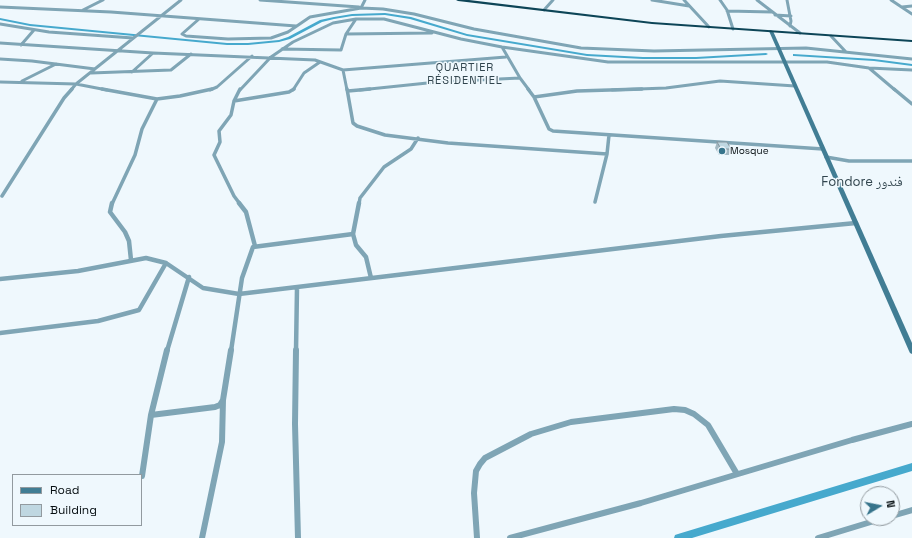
<!DOCTYPE html>
<meta charset="utf-8">
<style>
body{margin:0}
#map{position:relative;width:912px;height:538px;overflow:hidden;background:#eff8fd;font-family:"Space Grotesk",sans-serif}
canvas{display:block}
.legend{position:absolute;left:12px;top:474px;width:130px;height:52px;box-sizing:border-box;background:#eff8fd;border:1px solid #929a9f;margin:0;padding:5px 7px;list-style:none;font-size:12px;color:#060e11}
.legend li{display:flex;align-items:center;gap:8px;height:20px}
.legend b{width:20px;border:1px solid #929a9f}
.north{position:absolute;left:860px;top:486px;width:40px;height:40px;box-sizing:border-box;background:#eff8fd;border:1px solid #929a9f;border-radius:50%;rotate:80deg;font-size:11px;font-weight:700;line-height:16px;text-align:center;color:#060e11}
.north::after{content:'';display:block;margin:auto;width:14px;height:18px;background:#37748b;clip-path:polygon(50% 0,100% 100%,50% 72%,0 100%)}
</style>
<div id="map">
<canvas width="912" height="538"></canvas>
<ul class="legend">
<li><b style="height:5px;background:#417d94"></b>Road</li>
<li><b style="height:11px;background:#bfd7e1"></b>Building</li>
</ul>
<div class="north">N</div>
</div>
<script>
const c = document.querySelector('canvas').getContext('2d');
c.lineJoin = 'round';
const toPath = rows => new Path2D(rows.map(r => 'M' + r).join(''));
function paint(path, color) { c.fillStyle = color; c.fill(path, 'evenodd'); }
function trace(path, color, width, dash) { c.strokeStyle = color; c.lineWidth = width; c.lineCap = dash ? 'butt' : 'round'; c.setLineDash(dash || []); c.stroke(path); }
function write(font, color, halo, rows, align = 'center') {
  c.font = font + ' "Space Grotesk","Noto Naskh Arabic",sans-serif'; c.lineWidth = 3; c.setLineDash([]); c.textBaseline = 'middle'; c.strokeStyle = halo; c.fillStyle = color; for (const [text, x, y, turn = 0] of rows) {
    c.save(); c.translate(x, y); c.rotate((+turn || 0) * Math.PI / 180); c.textAlign = isNaN(turn) ? turn : align; if (halo) c.strokeText(text, 0, 0); c.fillText(text, 0, 0); c.restore();
  }
}
paint(toPath([
 [385,13,411,17,467,34,587,54,643,57,696,57,766,53,768,54,766,55,696,59,643,59,587,56,467,36,410,19,385,15,352,16,334,19,322,22,290,39,279,42,248,45,227,45,30,26,0,20,0,18,30,24,227,43,248,43,279,40,288,37,320,20,334,17,352,14,385,13],
 [793,54,874,59,912,64,912,66,874,61,794,56,793,56,793,54],
 [912,463,912,471,692,538,674,538,675,535,678,534,912,463]
]), '#46a9cd');
trace(toPath([
 [260,0,359,7],
 [652,0,689,6],
 [684,0,709,27],
 [720,0,727,10,733,29],
 [757,0,800,33],
 [787,0,791,21,790,26],
 [891,0,912,14],
 [0,7,111,12,296,26],
 [902,7,912,6],
 [361,8,365,0],
 [83,10,103,0],
 [544,10,553,0],
 [727,11,772,12],
 [775,15,791,16],
 [199,19,182,34,186,36,228,39,271,38,288,32,310,17,361,8,383,9,414,14,474,29,581,48,654,51,806,48,912,59],
 [0,24,49,32,133,38],
 [346,34,432,33],
 [831,36,846,52],
 [0,43,153,53,315,60,343,70,347,90],
 [21,45,34,30],
 [502,47,520,78],
 [282,49,341,50,346,34,356,19],
 [0,59,32,61,95,69],
 [869,68,895,90],
 [343,70,506,57],
 [132,72,153,53],
 [91,73,171,70,191,54],
 [22,81,56,64],
 [0,82,76,84,107,90],
 [71,90,76,84,181,0],
 [210,90,217,87,252,56],
 [240,90,271,57,293,42,333,23,356,19,384,19,461,39,502,47,608,62,827,62,869,68,912,70],
 [293,90,304,73,320,62],
 [360,90,437,82,520,78,529,90],
 [612,90,666,88,720,81,795,86]
]), '#7fa5b5', 3);
trace(toPath([
 [102,89,157,99,180,96,212,89],
 [347,89,353,123,357,126,385,135,448,143,607,154],
 [528,89,534,97,549,129,553,131,823,149],
 [894,89,912,104],
 [348,91,370,89],
 [534,97,577,91,642,89],
 [234,101,289,92,294,89],
 [826,157,849,161,912,161],
 [2,196,64,98,72,89],
 [595,202,607,154,609,135],
 [112,204,135,155,142,129,157,99],
 [240,204,234,196,214,155,220,142,219,131,231,115,234,101,240,89],
 [359,204,360,198,384,167,411,149,418,138]
]), '#7fa5b5', 3.5);
trace(toPath([
 [112,203,110,212,125,232,129,241,131,260],
 [239,203,246,212,255,246],
 [359,203,353,234,356,245,366,257,371,278],
 [0,279,78,271,146,258,166,263,203,288,239,294,721,236,856,223],
 [0,333,98,321,139,310,166,263],
 [167,351,189,277],
 [231,351,242,278,253,247,353,234],
 [296,351,297,288]
]), '#7fa5b5', 4.5);
trace(toPath([
 [296,350,295,424,298,538],
 [151,415,215,407,220,405,223,400,231,350],
 [142,476,151,415,167,350],
 [892,516,912,510],
 [202,538,222,442,223,400],
 [477,538,474,493,476,471,480,464,485,458,531,434,571,422,674,409,685,410,694,414,708,425,737,474],
 [510,538,641,503,852,440,912,424],
 [818,538,884,518]
]), '#7fa5b5', 6);
paint(toPath([
 [770,30,773,31,912,343,912,354,910,353,909,351,769,31,770,30]
]), '#417d94');
paint(toPath([
 [456,0,469,0,652,22,912,40,912,42,652,24,458,1,456,0]
]), '#0d4557');
paint(toPath([
 [717,142,731,149,729,155,719,155,715,148]
]), '#a4b9c2');
const building = toPath([
 [717,142,727,142,731,149,721,149,717,142]
]);
paint(building, '#bfd7e1');
trace(building, '#86969e', 1);
for (const [x, y, r, color] of [
 [722,151,4,"#37748b"]
]) { const dot = new Path2D(); dot.arc(x, y, r, 0, 2 * Math.PI); c.fillStyle = color; c.fill(dot); trace(dot, '#eff8fd', 1.5); }
write('10px', '#060e11', '#eff8fd', [
 ["Mosque",730,151]
], 'left');
c.letterSpacing = '1px';
write('11px', '#30444d', '#eff8fd', [
 ["QUARTIER",465,68],
 ["RÉSIDENTIEL",465,81]
]);
c.letterSpacing = '0px';
write('13px', '#30444d', '#eff8fd', [
 ["Fondore فندور",862,182]
]);
</script>
